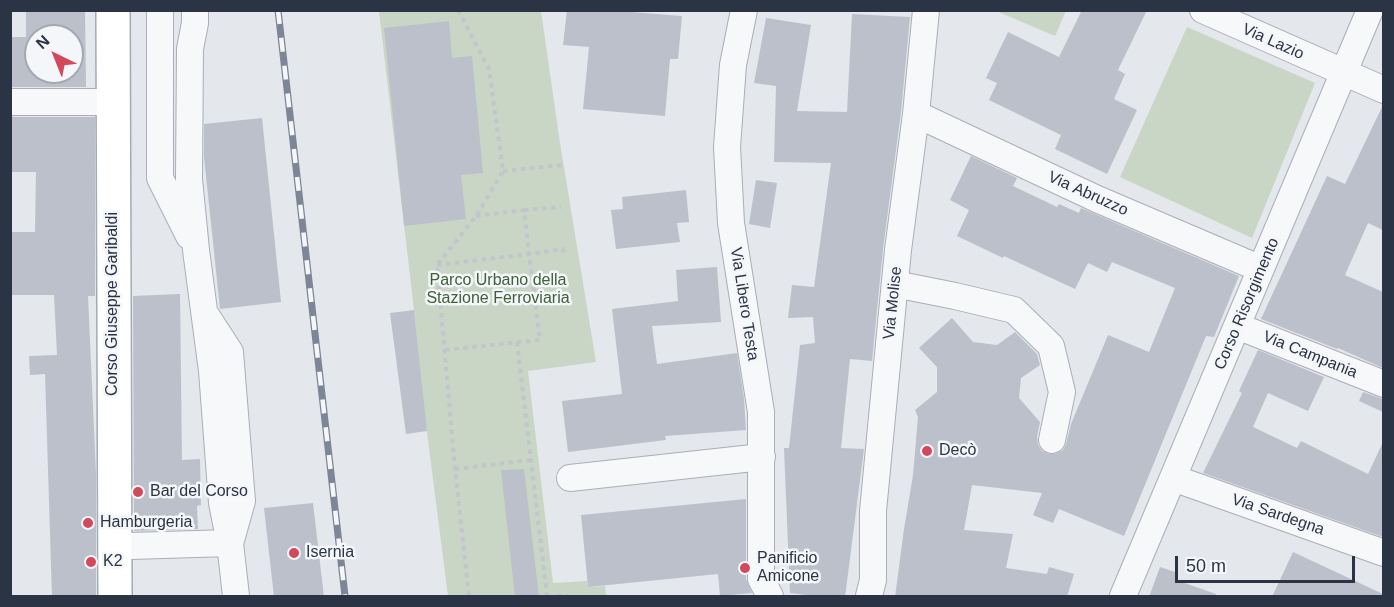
<!DOCTYPE html>
<meta charset="utf-8">
<style>
body{margin:0}
#map{position:relative;width:1394px;height:607px;overflow:hidden;background:#e4e7ec;font-family:Arial,sans-serif}
canvas{display:block}
.frame{position:absolute;inset:0;border:12px solid #2b3445;pointer-events:none}
.north{position:absolute;left:24px;top:24px;width:60px;height:60px;box-sizing:border-box;background:#f4f6f9;border:2px solid #a4a8b1;border-radius:50%;rotate:317deg;font-size:16px;font-weight:700;line-height:24px;text-align:center;color:#2b3445}
.north::after{content:'';display:block;margin:auto;width:21px;height:27px;background:#d1495b;clip-path:polygon(50% 0,100% 100%,50% 72%,0 100%)}
.scale{position:absolute;left:1175px;top:556px;width:180px;height:27px;box-sizing:border-box;border:3px solid #2b3445;border-top:0;padding-left:8px;font-size:18px;line-height:21px;white-space:nowrap;color:#2b3445;-webkit-text-stroke:4px #f4f6f9;paint-order:stroke}
</style>
<div id="map">
<canvas width="1394" height="607"></canvas>
<div class="frame"></div>
<div class="north">N</div>
<div class="scale">50 m</div>
</div>
<script>
const c = document.querySelector('canvas').getContext('2d');
c.lineJoin = 'round';
function paint(path, color) { c.fillStyle = color; c.fill(path, 'evenodd'); }
const toPath = rows => new Path2D(rows.map(r => 'M' + r).join(''));
function trace(path, color, width, dash) { c.strokeStyle = color; c.lineWidth = width; c.lineCap = dash ? 'butt' : 'round'; c.setLineDash(dash || []); c.stroke(path); }
function write(font, color, halo, rows, align = 'center') {
  c.font = font + ' Arial,sans-serif'; c.lineWidth = 5; c.setLineDash([]); c.textBaseline = 'middle'; c.strokeStyle = halo; c.fillStyle = color; for (const [text, x, y, turn = 0] of rows) {
    c.save(); c.translate(x, y); c.rotate((+turn || 0) * Math.PI / 180); c.textAlign = isNaN(turn) ? turn : align; if (halo) c.strokeText(text, 0, 0); c.fillText(text, 0, 0); c.restore();
  }
}
paint(toPath([
 [379,11,541,11,560,143,596,362,528,371,553,583,587,581,588,587,605,586,606,596,448,596,425,417,414,310],
 [996,11,1066,11,1055,36],
 [1187,27,1315,83,1252,238,1120,177]
]), '#c9d6c5');
paint(toPath([
 [26,10,85,10,86,87,10,87,10,37,26,37],
 [36,36,72,36,72,72,36,72],
 [567,10,631,10,631,12,682,16,678,59,670,59,665,116,583,109,589,47,563,45],
 [1082,10,1147,10,1118,70,1125,74,1114,99,1137,110,1107,174,1055,149,1061,135,989,100,997,83,986,78,1008,32,1059,57],
 [852,14,910,17,901,112,883,249,872,361,850,359,841,448,864,449,845,597,821,597,790,593,784,448,789,448,800,345,815,343,813,317,788,318,792,285,814,287,831,163,774,162,776,86,754,83,766,18,811,25,797,111,847,112],
 [449,21,452,58,472,56,483,173,461,175,466,219,404,226,384,28],
 [1383,105,1383,230,1368,223,1345,275,1383,292,1383,368,1338,348,1337,349,1261,319,1327,176,1345,184],
 [10,117,95,117,95,296,88,296,96,474,96,597,52,597,45,374,30,375,29,356,57,355,54,295,10,295,10,232,35,232,36,172,10,172],
 [262,118,281,302,220,309,204,157,204,124],
 [971,156,1017,178,1013,186,1057,207,1059,204,1079,213,1081,208,1239,276,1214,337,1206,336,1124,536,1059,509,1053,523,1033,515,1042,493,972,485,964,530,1013,534,1006,568,1047,574,1049,567,1074,574,1067,597,895,597,904,529,913,475,918,417,915,410,937,392,937,367,919,348,952,318,973,342,997,345,1015,332,1037,354,1040,365,1021,378,1019,398,1040,422,1037,437,1038,445,1042,451,1048,454,1056,454,1063,450,1066,444,1071,424,1108,335,1149,352,1175,288,1112,262,1107,272,1088,263,1075,289,1004,256,1003,258,957,236,969,210,950,200],
 [756,180,777,183,770,228,749,224],
 [686,190,689,222,677,223,680,242,616,249,611,210,623,209,622,197],
 [717,267,721,322,652,326,657,364,737,353,744,398,746,430,665,436,666,440,568,452,562,401,622,394,612,309,678,301,676,270],
 [180,294,182,460,200,459,201,505,197,506,198,529,134,531,133,296],
 [414,310,427,431,406,434,390,313],
 [1258,350,1324,377,1308,411,1268,393,1253,427,1297,448,1301,441,1368,474,1383,442,1383,537,1203,473,1242,393,1239,391],
 [1363,392,1383,399,1383,412,1359,401],
 [524,469,539,597,515,597,501,470],
 [746,499,746,579,752,593,720,596,718,574,588,587,581,515],
 [313,503,324,597,274,597,264,508],
 [1293,552,1383,594,1383,597,1272,597],
 [1160,567,1178,573,1176,580,1216,594,1215,597,1149,597]
]), '#bbc0ca');
const minor = toPath([
 [160,10,160,178,189,236],
 [195,10,195,23,190,49,189,179,196,250,212,371,222,503,230,543],
 [744,10,733,65,727,147,731,223,761,412,761,579,770,596],
 [1203,10,1384,90],
 [10,102,112,102],
 [916,114,1097,199,1261,269],
 [895,284,955,296,1014,310,1051,346,1062,392,1052,440],
 [208,318,230,352,242,501,231,540],
 [1237,326,1384,384],
 [570,478,762,457],
 [1173,478,1384,553],
 [115,540,130,546,230,543,236,596],
 [869,596,873,580,873,511,898,250,916,114,926,10],
 [1123,596,1370,10]
]);
const major = toPath([
 [113,10,115,596]
]);
trace(minor, '#a9aeb7', 28);
trace(major, '#a3abb8', 36);
trace(toPath([
 [458,10,489,69,503,171,476,216,437,265,455,469,469,596],
 [503,171,563,165],
 [524,210,561,207],
 [476,216,524,210,529,254,563,249,564,255],
 [437,265,529,254,540,340,444,350],
 [517,342,547,596],
 [455,469,531,460],
 [558,596,568,596]
]), '#c2c5cb', 4, [4.5, 4.5]);
trace(minor, '#f7f8fa', 26);
trace(major, '#fff', 33);
const rail = toPath([
 [278,10,345,596]
]);
trace(rail, '#7d8696', 7);
trace(rail, '#f4f6f9', 4.5, [14]);
for (const [x, y, r, color] of [
 [927,451,6,"#d1495b"],
 [138,492,6,"#d1495b"],
 [88,523,6,"#d1495b"],
 [294,553,6,"#d1495b"],
 [91,562,6,"#d1495b"],
 [745,568,6,"#d1495b"]
]) { const dot = new Path2D(); dot.arc(x, y, r, 0, 2 * Math.PI); c.fillStyle = color; c.fill(dot); trace(dot, '#f4f6f9', 2); }
write('16px', '#2b3445', '#f4f6f9', [
 ["Via Lazio",1273,42,24],
 ["Via Abruzzo",1088,194,24],
 ["Via Molise",893,303,-84],
 ["Corso Giuseppe Garibaldi",113,304,-90],
 ["Via Libero Testa",744,304,81],
 ["Corso Risorgimento",1247,304,-67],
 ["Via Campania",1310,355,22],
 ["Via Sardegna",1278,515,19]
]);
write('16px', '#3f6138', '#f4f6f9', [
 ["Parco Urbano della",498,281],
 ["Stazione Ferroviaria",498,299]
]);
write('16px', '#2b3445', '#f4f6f9', [
 ["Decò",939,451],
 ["Bar del Corso",150,492],
 ["Hamburgeria",100,523],
 ["Isernia",306,553],
 ["Panificio",757,559],
 ["Amicone",757,577],
 ["K2",103,562]
], 'left');
</script>
